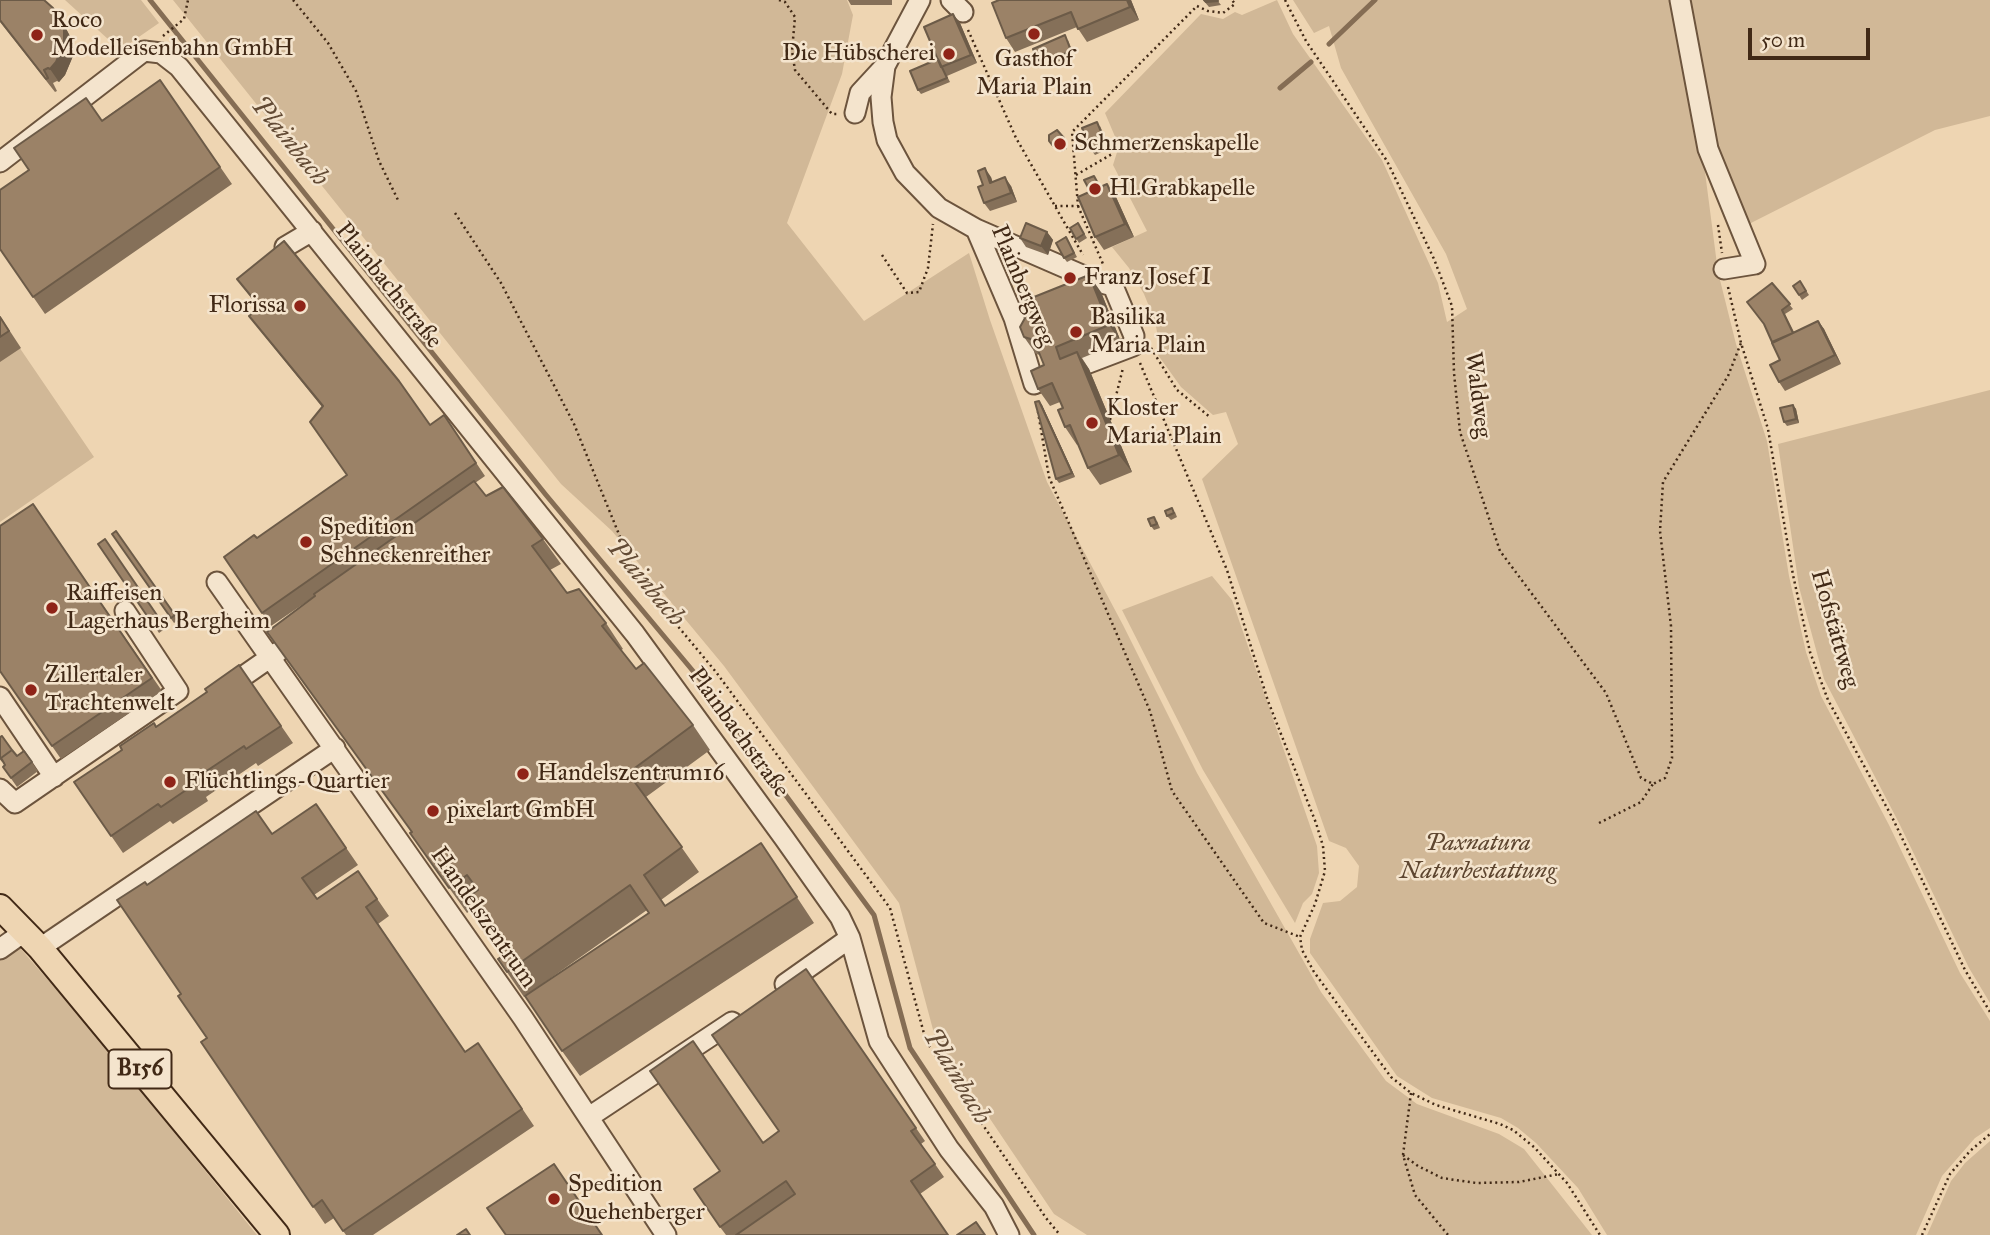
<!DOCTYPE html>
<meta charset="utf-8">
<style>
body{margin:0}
#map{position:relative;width:1990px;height:1235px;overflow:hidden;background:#eed5b2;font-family:"IM FELL Great Primer",serif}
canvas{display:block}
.scale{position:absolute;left:1748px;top:28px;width:122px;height:32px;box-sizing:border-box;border:4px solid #412916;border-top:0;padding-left:9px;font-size:21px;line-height:24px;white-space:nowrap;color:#412916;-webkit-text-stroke:5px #f4e4cd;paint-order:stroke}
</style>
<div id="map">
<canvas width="1990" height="1235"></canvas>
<div class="scale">50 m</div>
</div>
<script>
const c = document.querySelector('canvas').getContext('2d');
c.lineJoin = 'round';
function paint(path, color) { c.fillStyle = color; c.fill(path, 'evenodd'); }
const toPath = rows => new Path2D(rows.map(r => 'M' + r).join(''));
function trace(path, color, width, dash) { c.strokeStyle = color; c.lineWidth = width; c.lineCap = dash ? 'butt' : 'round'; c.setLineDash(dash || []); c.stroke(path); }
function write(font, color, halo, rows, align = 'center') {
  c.font = font + ' "IM FELL Great Primer",serif'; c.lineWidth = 5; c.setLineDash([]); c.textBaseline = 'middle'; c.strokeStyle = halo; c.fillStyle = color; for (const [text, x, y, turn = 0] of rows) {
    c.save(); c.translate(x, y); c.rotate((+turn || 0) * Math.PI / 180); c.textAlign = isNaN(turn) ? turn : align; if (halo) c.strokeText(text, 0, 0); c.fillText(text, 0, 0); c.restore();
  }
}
paint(toPath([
 [65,0,141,0,159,23,120,50],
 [173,0,847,0,853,15,842,74,787,223,864,321,969,253,990,320,1047,482,1123,625,1197,773,1321,992,1386,1081,1417,1104,1499,1134,1524,1149,1592,1235,1087,1235,1054,1214,935,1037,899,903,724,666,612,531,561,484],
 [1277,0,1293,34,1382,160,1438,283,1447,322,1467,309,1446,254,1341,68,1329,26,1314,33,1293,0,1673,0,1702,149,1718,272,1736,344,1767,441,1789,576,1806,652,1821,696,1889,825,1960,973,1990,1021,1990,1128,1975,1138,1942,1176,1916,1235,1607,1235,1578,1188,1536,1143,1518,1128,1501,1118,1432,1098,1397,1076,1310,953,1310,939,1323,903,1340,901,1357,887,1359,866,1346,848,1329,841,1202,479,1238,444,1226,412,1213,415,1181,387,1158,355,1159,343,1155,321,1144,294,1129,268,1112,247,1147,231,1113,165,1119,146,1105,113,1201,14,1223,19,1235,12,1242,15],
 [1683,0,1990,0,1990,116,1935,130,1745,226,1713,149],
 [0,319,94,457,0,522],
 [1990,390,1990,1003,1969,968,1899,823,1824,679,1799,587,1778,444],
 [1212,576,1232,600,1317,846,1319,873,1312,894,1303,903,1295,923,1203,770,1122,610],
 [9,948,20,948,90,1028,257,1235,0,1235,0,955],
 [1990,1141,1990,1235,1927,1235,1951,1181,1965,1163]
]), '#d1b897');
trace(toPath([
 [150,0,546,495,703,683,874,915,910,1048,1034,1235],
 [1329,44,1375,0],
 [1280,88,1311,62]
]), '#856d54', 5);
const minor = toPath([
 [920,0,885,66,881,97,883,122,887,140,905,173,939,208,976,229,1098,282,1113,286,1134,336,1133,346,1070,370],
 [951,0,963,12],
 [1680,0,1708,149,1755,264,1724,269],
 [855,113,860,93,884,67],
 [0,162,144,51,161,53,179,67,635,634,784,838,840,917,850,938,879,1041,949,1149,994,1206,1009,1235],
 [976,229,1014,318,1034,384,1054,376],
 [285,247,312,231],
 [217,582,523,1018,666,1235],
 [225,689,278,652],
 [0,697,54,777],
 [0,789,15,803,178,691,125,611],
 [40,948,335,748],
 [0,949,24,932],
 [785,984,850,938],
 [589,1117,732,1022]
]);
const major = toPath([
 [0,907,40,948,277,1235]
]);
trace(minor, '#6c543d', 23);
trace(major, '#412916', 28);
trace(toPath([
 [293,0,328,43,356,91,379,161,398,200],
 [779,0,785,2,795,17,792,51,795,70,832,114,837,114],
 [1285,0,1306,41,1387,161,1434,259,1452,306,1454,373,1460,432,1500,551,1606,693,1641,778,1653,784,1665,778,1672,758,1671,626,1660,531,1663,482,1728,376,1741,343],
 [1197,6,1208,11,1223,13,1235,4,1232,0],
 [968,30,1016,138,1083,255],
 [163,36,184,19,188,0],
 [1076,175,1112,154,1114,147],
 [1055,206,1078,206,1072,132,1197,6],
 [1078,206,1103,264],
 [455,213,501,283,574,424,636,576,716,672,890,908,926,1041,1046,1218,1060,1235],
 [1718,225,1722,253],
 [882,255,907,293,919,292,928,268,933,224],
 [1728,287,1741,343,1768,429,1793,575,1810,652,1828,700,1892,817,1965,970,1990,1012],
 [1151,348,1177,390,1211,418],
 [1140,363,1227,570,1268,701,1316,823,1323,846,1325,871,1315,904,1300,937,1302,950,1314,972,1391,1077,1411,1093,1436,1105,1500,1124,1513,1130,1534,1147,1567,1183,1600,1235],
 [1037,406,1049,477,1150,711,1172,791,1264,923,1300,937],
 [1110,420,1123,368],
 [1599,823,1641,802,1653,784],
 [1411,1093,1403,1155,1415,1195,1448,1235],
 [1403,1155,1418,1166,1442,1178,1476,1183,1519,1182,1559,1174],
 [1922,1235,1950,1174,1970,1151,1990,1134]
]), '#412916', 2.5, [2, 3.5]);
trace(minor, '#f4e4cd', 19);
trace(major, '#eed5b2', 24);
paint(toPath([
 [0,0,53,8,62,21,73,42,73,56,65,75,59,82,57,81,53,83,57,91,55,92,0,22],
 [848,0,892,0,892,5,851,5],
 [999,0,1131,0,1139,20,1087,42,1077,27,1015,52,1006,38],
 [1203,0,1217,0,1221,5,1209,7],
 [953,14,960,23,977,63,947,76,950,82,921,94,918,90,938,59],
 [1068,40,1074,55,1043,68,1040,64],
 [160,80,232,184,45,314,0,249,29,170],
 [1100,126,1110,148,1095,155,1092,151],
 [1064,138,1067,143,1067,149,1061,152,1056,150,1049,141],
 [991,177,992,182,1011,186,1017,202,990,211,984,203,983,185],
 [1100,187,1116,197,1134,237,1104,250,1095,237],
 [1078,223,1087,238,1079,243,1070,228],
 [1047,232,1053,240,1048,255,1026,247,1020,238],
 [1069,242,1077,257,1067,262,1064,258],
 [237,279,430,425,444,415,485,476,475,483,486,496,543,539,561,564,550,570,567,593,606,623,623,649,621,650,636,669,693,725,710,750,646,797,699,872,661,900,666,906,761,843,814,923,580,1076,562,1051,649,913,647,910,524,997,498,959,503,955,471,910,467,913,410,833,411,832,315,596,271,626,224,557,257,538,347,475,322,407,259,329,249,316,259,308],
 [1800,281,1809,295,1802,300,1793,286],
 [1772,283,1793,309,1785,314,1794,332,1818,321,1824,329,1841,364,1785,391,1779,382,1780,360,1772,342],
 [1101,292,1121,342,1082,358,1089,369,1132,472,1100,485,1088,468,1078,444,1077,445,1065,427,1063,408,1060,402,1050,406,1038,389,1044,365,1040,355,1036,354,1024,337],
 [0,316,21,348,0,362],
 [1039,401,1042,405,1075,477,1059,483,1056,479],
 [1793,405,1796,409,1799,423,1787,426,1784,422],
 [33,504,162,691,61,759,0,671],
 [1175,512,1177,517,1171,520,1167,516],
 [1157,521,1160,528,1154,530,1151,526],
 [116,531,178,620,174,623,112,534],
 [105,539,166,628,159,633,98,544],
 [239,665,293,743,258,766,256,763,206,797,208,801,173,824,170,821,123,853,74,782,207,692],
 [24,751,38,771,17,787,3,767],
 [316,804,358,865,314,895,317,899,358,871,389,916,378,924,465,1052,478,1043,534,1126,373,1235,346,1235,334,1218,325,1224,201,1042,207,1038,181,994,272,834],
 [806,969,925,1141,921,1144,944,1177,920,1194,948,1235,726,1235,720,1227,720,1171,779,1131]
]), '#857059');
paint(toPath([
 [1127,0,1131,0,1139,20,1130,7],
 [53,8,62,21,73,42,73,56,65,75,59,82,50,69],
 [953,14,960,23,977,63,971,55],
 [1064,138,1067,143,1067,149,1064,144],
 [985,168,991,177,996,192,990,183],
 [1005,177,1011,186,1017,202,1011,193],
 [1107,184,1116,197,1134,237,1125,224],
 [1047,232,1053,240,1048,255,1041,246],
 [1089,275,1101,292,1121,342,1109,325],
 [1818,321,1824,329,1841,364,1835,355],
 [1077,352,1089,369,1132,472,1119,455],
 [1039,401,1042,405,1075,477,1072,473],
 [1793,405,1796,409,1799,423,1796,419]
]), '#6c5b48');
const building = toPath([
 [0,0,44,0,53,8,64,29,64,43,56,62,50,69,48,68,44,70,48,78,46,79,0,20,0,0],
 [999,0,1127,0,1130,7,1078,29,1071,12,1006,38,992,3,999,0],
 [1204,0,1217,0,1218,1,1206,2,1204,0],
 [953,14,971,55,941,67,924,27,953,14],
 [1065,35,1071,51,1040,64,1033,49,1065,35],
 [938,59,947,78,918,90,910,71,938,59],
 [160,80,220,167,33,297,0,249,0,190,29,170,14,148,86,98,102,121,160,80],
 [1097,122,1106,144,1092,151,1082,128,1097,122],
 [1057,130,1064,138,1064,144,1058,148,1053,146,1049,141,1049,135,1057,130],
 [985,168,990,183,1005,177,1011,193,984,203,978,187,983,185,978,171,985,168],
 [1094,176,1100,187,1090,191,1084,180,1094,176],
 [1107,184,1125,224,1095,237,1078,197,1107,184],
 [1026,223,1047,232,1041,246,1020,238,1026,223],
 [1078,223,1084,234,1076,239,1070,228,1078,223],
 [1066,237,1074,253,1064,258,1056,243,1066,237],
 [284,241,399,381,430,425,444,415,476,463,262,613,224,557,254,535,257,538,347,475,310,422,323,406,249,316,260,307,237,279,284,241],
 [1089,275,1109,325,1056,347,1060,359,1077,352,1119,455,1088,468,1070,425,1065,427,1058,410,1063,408,1052,383,1038,389,1031,371,1044,365,1034,340,1024,337,1020,327,1025,318,1019,303,1089,275],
 [1800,281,1806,291,1799,295,1793,286,1800,281],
 [1772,283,1790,304,1782,310,1793,333,1772,342,1764,324,1747,302,1772,283],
 [0,317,9,331,0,337,0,317],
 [1818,321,1835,355,1779,382,1770,365,1780,360,1772,343,1818,321],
 [1039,401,1072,473,1056,479,1035,402,1039,401],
 [1793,405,1796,419,1784,422,1780,408,1793,405],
 [474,481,486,496,503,487,543,539,532,546,567,593,579,589,606,623,602,626,636,669,644,663,693,725,628,773,682,847,644,875,665,906,761,843,797,897,562,1051,525,996,649,913,630,885,507,972,498,959,504,955,464,900,478,890,467,875,449,888,410,833,412,832,267,632,315,596,314,594,474,481],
 [33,504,152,678,52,746,0,671,0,526,33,504],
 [1172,508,1174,513,1167,516,1165,511,1172,508],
 [1154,517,1157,524,1151,526,1148,519,1154,517],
 [116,531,175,615,171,618,112,534,116,531],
 [105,539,163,624,156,629,98,544,105,539],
 [239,665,281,726,246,749,244,746,193,780,195,784,161,807,158,804,111,836,74,782,122,750,120,746,154,723,156,727,207,692,205,689,239,665],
 [2,736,12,750,1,758,4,763,0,758,0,737,2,736],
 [12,750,17,756,24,751,32,762,11,778,3,767,5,765,1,758,12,750],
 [316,804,346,848,302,878,317,899,358,871,377,899,366,907,465,1052,478,1043,522,1109,343,1231,322,1200,313,1207,201,1042,207,1038,178,996,181,994,117,900,145,882,147,885,256,811,272,834,316,804],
 [806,969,916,1128,911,1131,935,1164,911,1181,948,1235,736,1235,795,1194,786,1181,720,1227,694,1189,720,1171,650,1071,693,1041,763,1143,779,1131,712,1035,806,969],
 [554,1164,602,1235,506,1235,487,1208,554,1164],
 [976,1222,985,1235,957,1235,976,1222],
 [466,1229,470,1235,457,1235,466,1229]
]);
paint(building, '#9b8267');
trace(building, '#6c5b48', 2);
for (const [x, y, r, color] of [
 [1034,34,7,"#8f2418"],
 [37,35,7,"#8f2418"],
 [949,54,7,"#8f2418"],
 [1060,144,7,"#8f2418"],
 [1095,189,7,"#8f2418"],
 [1070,278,7,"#8f2418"],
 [300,306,7,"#8f2418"],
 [1076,332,7,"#8f2418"],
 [1092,423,7,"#8f2418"],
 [306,542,7,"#8f2418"],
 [52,608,7,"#8f2418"],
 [31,690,7,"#8f2418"],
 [523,774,7,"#8f2418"],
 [170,782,7,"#8f2418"],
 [433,811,7,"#8f2418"],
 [554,1199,7,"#8f2418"]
]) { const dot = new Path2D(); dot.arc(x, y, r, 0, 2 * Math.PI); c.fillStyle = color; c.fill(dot); trace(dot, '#f4e4cd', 2.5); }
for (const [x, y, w] of [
 [140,1069,63]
]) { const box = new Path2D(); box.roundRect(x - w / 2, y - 19.5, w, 39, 5); c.fillStyle = '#f4e4cd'; c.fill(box); trace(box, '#412916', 2); }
write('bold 23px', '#412916', null, [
 ["B156",140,1069]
]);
write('24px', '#412916', '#f4e4cd', [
 ["Roco",51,21],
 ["Modelleisenbahn GmbH",51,49],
 ["Die Hübscherei",935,54,"right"],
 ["Gasthof",1034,60,"center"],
 ["Maria Plain",1034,88,"center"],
 ["Schmerzenskapelle",1074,144],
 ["Hl.Grabkapelle",1109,189],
 ["Franz Josef I",1084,278],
 ["Florissa",286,306,"right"],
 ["Basilika",1090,318],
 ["Maria Plain",1090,346],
 ["Kloster",1106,409],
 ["Maria Plain",1106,437],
 ["Spedition",320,528],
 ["Schneckenreither",320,556],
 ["Raiffeisen",66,594],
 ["Lagerhaus Bergheim",66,622],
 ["Zillertaler",45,676],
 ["Trachtenwelt",45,704],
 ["Handelszentrum16",537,774],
 ["Flüchtlings-Quartier",184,782],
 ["pixelart GmbH",447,811],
 ["Spedition",568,1185],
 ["Quehenberger",568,1213]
], 'left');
write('24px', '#412916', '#f4e4cd', [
 ["Plainbachstraße",388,286,51],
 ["Plainbergweg",1022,286,67],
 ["Waldweg",1477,395,83],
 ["Hofstättweg",1834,629,74],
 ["Plainbachstraße",738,733,54],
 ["Handelszentrum",483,918,55]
]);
write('italic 24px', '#5e4630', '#f4e4cd', [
 ["Paxnatura",1478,844],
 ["Naturbestattung",1478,872]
]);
write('italic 26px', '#634b35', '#f4e4cd', [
 ["Plainbach",289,142,51],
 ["Plainbach",645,583,50],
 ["Plainbach",956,1077,59]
]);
</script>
